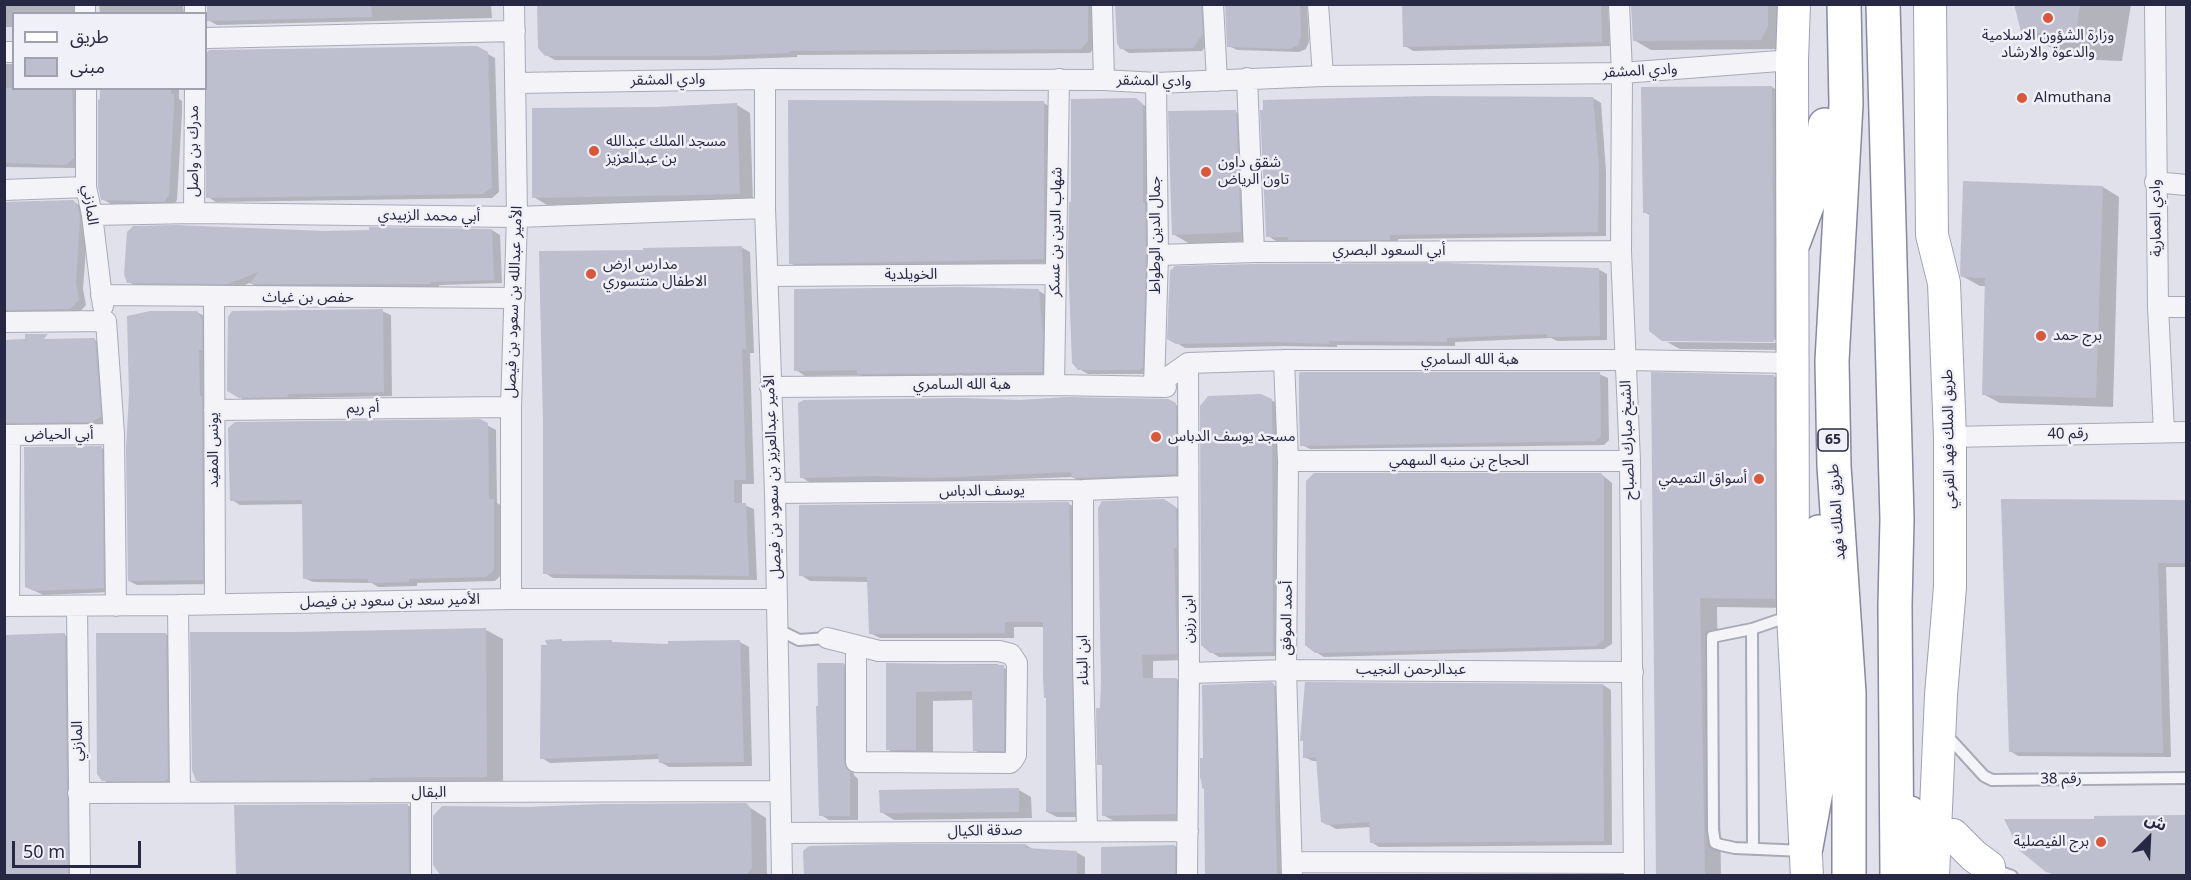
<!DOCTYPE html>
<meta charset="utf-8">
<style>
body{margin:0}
#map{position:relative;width:2191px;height:880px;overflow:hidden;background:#e0e1ea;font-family:"Noto Sans","Noto Sans Arabic",sans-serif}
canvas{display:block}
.frame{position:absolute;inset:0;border:6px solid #272843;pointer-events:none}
.legend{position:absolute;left:12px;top:12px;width:195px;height:78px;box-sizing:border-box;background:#f0f1f8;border:2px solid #a0a1b0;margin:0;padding:8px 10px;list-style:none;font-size:18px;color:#272843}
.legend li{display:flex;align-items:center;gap:12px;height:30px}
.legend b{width:30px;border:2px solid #a0a1b0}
.north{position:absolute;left:2119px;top:808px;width:60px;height:60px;-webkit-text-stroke:4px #f0f1f8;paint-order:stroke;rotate:24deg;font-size:16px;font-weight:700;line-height:24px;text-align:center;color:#272843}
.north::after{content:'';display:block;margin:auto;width:21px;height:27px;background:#272843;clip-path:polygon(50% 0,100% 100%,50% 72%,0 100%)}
.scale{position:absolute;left:12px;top:841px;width:129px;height:27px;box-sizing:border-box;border:3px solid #272843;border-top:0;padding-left:8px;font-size:18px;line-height:21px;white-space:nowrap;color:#272843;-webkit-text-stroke:4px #f0f1f8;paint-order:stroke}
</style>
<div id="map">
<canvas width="2191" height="880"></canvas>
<div class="frame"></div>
<ul class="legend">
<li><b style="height:8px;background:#fff"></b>طريق</li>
<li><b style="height:16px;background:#bdbece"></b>مبنى</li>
</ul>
<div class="north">ش</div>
<div class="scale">50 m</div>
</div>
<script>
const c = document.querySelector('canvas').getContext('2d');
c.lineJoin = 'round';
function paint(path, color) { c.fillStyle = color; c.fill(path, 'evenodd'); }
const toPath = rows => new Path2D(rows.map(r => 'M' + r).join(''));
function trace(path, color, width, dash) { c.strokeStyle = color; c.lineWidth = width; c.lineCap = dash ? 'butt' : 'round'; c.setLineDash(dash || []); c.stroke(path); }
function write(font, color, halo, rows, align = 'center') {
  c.font = font + ' "Noto Sans","Noto Sans Arabic",sans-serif'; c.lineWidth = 5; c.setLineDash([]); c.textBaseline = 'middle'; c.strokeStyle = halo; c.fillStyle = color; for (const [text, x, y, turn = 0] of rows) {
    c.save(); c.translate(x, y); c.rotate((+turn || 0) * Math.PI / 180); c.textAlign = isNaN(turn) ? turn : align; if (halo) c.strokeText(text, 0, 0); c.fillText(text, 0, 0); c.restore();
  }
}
paint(toPath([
 [4,4,83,4,82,14,14,14,14,27,4,27],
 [99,4,183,4,184,14,100,14],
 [208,4,491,4,492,18,217,25,208,20],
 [539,4,1095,4,1096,46,1090,53,797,55,797,57,717,60,555,60,546,55],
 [1117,4,1210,4,1210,39,1202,51,1129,53,1121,48],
 [1226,4,1307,4,1309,42,1306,49,1299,52,1237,50,1229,46],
 [1403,4,1608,4,1610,46,1413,51,1405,46],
 [1634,4,1784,4,1778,49,1651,50,1634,40],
 [2015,4,2131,4,2122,61,2070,59,2023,31],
 [477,48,495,58,499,192,492,198,216,202,208,197,208,88,206,81,206,57,210,51],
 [4,64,14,64,14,88,79,88,82,162,75,168,4,167],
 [1772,87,1789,97,1791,350,1680,349,1667,342,1782,343,1782,340,1665,339,1651,216,1644,212],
 [101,88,179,88,179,99,182,101,182,113,177,200,173,206,111,204,102,199],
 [1593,98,1601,103,1606,171,1606,236,1398,239,1398,243,1297,244,1292,241,1276,241,1268,236],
 [1135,99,1151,110,1148,374,1088,374,1079,369],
 [1044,103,1052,108,1052,263,799,268,790,263],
 [737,105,750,113,753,201,547,205,534,197,655,109],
 [1236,112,1253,121,1258,241,1190,244,1173,234],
 [2103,187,2119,197,2113,407,2000,403,1983,394,1987,286,1980,286,1962,276],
 [72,201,81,206,88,222,83,289,86,305,79,313,4,318,4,203],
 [492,230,500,235,502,283,439,285,439,288,260,288,250,283,237,288,137,287,129,282],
 [741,247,750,252,754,353,750,353,754,484,742,484,742,504,754,509,757,580,553,578,545,573,645,252],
 [1598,269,1607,274,1607,340,1557,341,1551,338,1455,342,1455,346,1337,345,1337,347,1285,346,1185,348,1169,338],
 [1039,291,1048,296,1051,376,867,379,860,375,805,376,796,370],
 [382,311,391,315,392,396,296,398,296,401,248,402,228,391],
 [197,312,206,317,211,584,137,585,129,581],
 [95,340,103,344,108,420,101,426,4,428,4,341],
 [1599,374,1608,378,1609,440,1604,445,1310,449,1302,445],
 [1653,374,1774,376,1791,386,1791,608,1717,607,1721,876,1657,876],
 [1168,400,1185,410,1185,479,1083,483,1072,477,939,482,886,481,811,483,801,477,1020,401],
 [1271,400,1280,405,1281,656,1219,657,1211,652],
 [479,421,496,430,497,503,502,506,501,575,495,581,417,583,417,586,378,587,372,583,313,582,304,578,304,504,240,505,232,500],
 [102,448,110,452,111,592,43,595,27,587],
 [1601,474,1612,483,1612,644,1604,649,1324,657,1316,652],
 [2186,502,2186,567,2166,567,2171,757,2018,756,2010,751],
 [1069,504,1078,509,1084,817,1057,817,1047,812,1048,699,1045,627,1014,627,1014,638,880,638,870,633,869,582,810,581,801,575],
 [1175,507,1187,515,1188,660,1153,661,1153,679,1177,679,1188,686,1186,820,1114,821,1103,815,1104,766,1099,764,1101,710],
 [486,630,503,639,503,785,214,790,197,780],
 [166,634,183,644,184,788,120,790,103,780],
 [65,635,81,644,83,876,4,876],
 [612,642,615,644,670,645,740,642,749,647,752,766,669,767,660,762,660,759,550,763,542,758],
 [844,664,852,669,852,768,854,775,858,779,858,820,829,820,821,815],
 [887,664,997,664,1022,678,1021,760,992,760,974,750,973,700,933,701,933,760,905,759,887,749],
 [1272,684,1281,689,1285,876,1207,876],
 [1603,685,1611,690,1612,845,1379,847,1371,842,1371,827,1336,829,1322,821,1318,761,1313,761,1304,757],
 [1019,790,1031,797,1032,818,894,820,881,812],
 [746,805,766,818,767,876,442,876,527,808],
 [235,806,409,806,421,813,421,876,238,876],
 [1026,845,1034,850,1076,852,1085,857,1085,876,805,876],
 [1175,846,1183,851,1183,876,1103,876]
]), '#0003');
paint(toPath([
 [207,4,371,4,372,17,207,21],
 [537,4,1088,4,1088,41,1081,49,789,51,789,53,708,56,545,56,538,48],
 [1115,4,1201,4,1203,34,1193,48,1120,49,1117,43],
 [1225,4,1300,4,1301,37,1298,45,1290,49,1227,47],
 [1402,4,1601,4,1602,42,1403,47],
 [1631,4,1768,4,1768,26,1761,40,1633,41],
 [2014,4,2080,4,2076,35,2021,32],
 [477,46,488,52,492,187,483,194,206,198,206,54,209,50],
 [1772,86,1774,342,1662,341,1649,331,1649,213,1643,213,1641,87],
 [4,88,72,88,74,158,66,165,4,163],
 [100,88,171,88,171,94,174,94,174,107,169,195,164,202,101,200,98,186,98,100,100,99],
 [1429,96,1593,97,1599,166,1598,232,1390,235,1390,240,1288,240,1288,237,1266,237,1260,110,1263,110,1263,100],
 [1136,98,1143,104,1143,203,1145,203,1146,256,1143,367,1140,370,1078,370,1072,363,1068,259,1069,202,1071,202,1071,99],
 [788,100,1044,101,1044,259,789,264],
 [737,103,740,194,532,198,532,108,655,107],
 [1236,110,1241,232,1172,235,1168,111],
 [1963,181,2103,186,2096,398,1982,395,1985,278,1961,277,1960,273],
 [73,200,77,204,80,217,76,283,79,300,70,309,4,310,4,202],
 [175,225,325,231,369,230,369,227,492,229,494,280,431,282,431,284,250,284,258,272,228,284,127,283,124,274,127,232,133,226],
 [742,246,746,349,742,349,746,480,734,480,734,503,746,503,749,576,543,574,543,423,539,251,643,250,643,248],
 [1444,263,1599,268,1600,336,1547,337,1547,334,1447,338,1447,342,1329,341,1329,344,1276,342,1176,344,1167,339,1170,271,1175,266,1254,264],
 [959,287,1039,289,1043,337,1042,372,857,374,857,370,794,371,794,289],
 [383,309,384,392,288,394,288,397,239,398,227,391,228,317,232,311],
 [150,311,197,311,202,319,202,350,199,350,200,396,202,396,203,580,128,581,126,449,129,394,127,316],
 [25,334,48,334,44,339,95,338,101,416,92,422,4,423,4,340,25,339],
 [1301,372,1600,372,1601,436,1595,441,1300,446,1299,410,1299,373],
 [1651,372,1774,375,1775,599,1700,598,1705,876,1656,876],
 [1261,394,1272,399,1273,652,1210,653,1201,645,1200,406,1208,396],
 [1067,397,1168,399,1176,403,1176,474,1072,478,1071,472,929,478,875,476,800,478,798,403,804,400,963,398,1020,400],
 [480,419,488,423,489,499,494,499,494,570,486,577,409,579,409,582,368,583,368,579,303,579,302,500,230,501,228,428,235,422],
 [102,446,104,588,34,591,25,587,24,447],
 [1314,473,1601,473,1604,477,1604,640,1596,646,1315,653,1305,645,1306,481],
 [1164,499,1176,507,1177,547,1174,548,1177,654,1142,655,1143,678,1177,678,1176,814,1102,816,1102,765,1097,765,1096,708,1100,708,1101,682,1098,508,1102,501],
 [2001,499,2187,500,2187,563,2158,563,2163,753,2009,752],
 [1069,502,1075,812,1046,812,1046,698,1044,698,1043,676,1043,622,1005,622,1005,633,869,634,867,577,799,576,799,505],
 [486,628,487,777,368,778,371,780,196,781,192,770,190,632,296,632],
 [65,633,68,876,4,876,4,635],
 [96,633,166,633,168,779,164,781,102,781,97,774],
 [562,639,562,641,612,640,612,642,668,644,668,641,740,640,744,762,659,763,658,754,540,759,541,645,547,645,545,640],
 [817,663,844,663,844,762,846,768,850,772,850,816,819,816,816,706,818,706],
 [886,663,1004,665,1004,751,973,751,972,691,916,692,916,750,886,750],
 [1272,682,1274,684,1276,746,1275,804,1277,876,1205,876,1204,789,1202,788,1201,778,1200,780,1200,758,1203,758,1202,685],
 [1305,682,1603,684,1604,841,1370,843,1369,822,1327,825,1321,822,1316,757,1303,758,1303,741,1300,741],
 [1019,788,1019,812,880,813,879,790],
 [746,803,751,808,752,867,746,876,441,876,433,865,433,816,442,806,527,807,602,804],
 [234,805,408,804,409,876,236,876],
 [2187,815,2187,876,2058,876,2046,872,2020,851,2004,819,2094,819,2094,816],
 [891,844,1026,844,1026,848,1077,851,1077,876,804,876,803,851,809,846],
 [1175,845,1175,876,1101,876,1101,847]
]), '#bdbece');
const lane = toPath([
 [1790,616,1752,629,1712,637,1713,830,1715,843,1721,845,1735,848,1804,851],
 [777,629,799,640,827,638],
 [1752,629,1753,849],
 [1952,741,1984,776,1992,780,2186,778],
 [1990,868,2012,876]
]);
const street = toPath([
 [85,4,85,14],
 [195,4,195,14],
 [1102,4,1104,80],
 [1213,4,1217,81],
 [1318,4,1323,76],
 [1619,4,1622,73,1621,251,1630,461,1634,876],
 [2155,4,2158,307,2164,432],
 [206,38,515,31],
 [4,52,14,52],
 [1247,78,1254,252],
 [765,79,765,208,775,493,782,876],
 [515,83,765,79,1104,80,1156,83,1323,76,1622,73,1792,60],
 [86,88,86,187,92,215,103,306],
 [2155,182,2186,185],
 [4,190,86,187],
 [194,213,195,88],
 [92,215,194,213,517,217,765,208],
 [1158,255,1254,252,1621,251],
 [768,276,1055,274],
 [101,295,515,298],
 [214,297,215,604],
 [2158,307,2186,307],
 [4,322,106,321,114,434,116,606],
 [1284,360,1288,461,1286,670,1292,876],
 [1054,385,1059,79],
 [770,387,1054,385,1166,387],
 [1154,387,1188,363,1284,360,1626,360,1794,363],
 [1154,387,1158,255,1156,83],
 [214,410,511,407],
 [4,435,114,434],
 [1950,437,2186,432],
 [1288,461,1630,461],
 [1083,490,1083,662,1087,830],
 [775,493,1083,490,1188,486],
 [511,599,511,407,517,217,514,4],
 [178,605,180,792],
 [4,606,178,605,511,599,777,599],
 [9,606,10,435],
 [77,606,80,876],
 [827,638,879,651,999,651,1011,654,1017,663,1016,755,1013,760,1010,763,856,762,856,647],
 [1189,673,1286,670,1633,672],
 [78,793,780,791],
 [782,833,1188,831],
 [1292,862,1634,863],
 [421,876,421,793],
 [1187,876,1189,673,1188,363]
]);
const primary = toPath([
 [1794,4,1792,60,1793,615,1807,876],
 [1930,4,1932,235,1944,283,1950,437,1950,587,1941,695,1933,876],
 [1953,835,1974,856,1989,867]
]);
const highway = toPath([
 [1844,4,1846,104,1832,361,1834,466,1849,693,1849,876],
 [1883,4,1897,519,1895,605,1897,876],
 [1794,241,1818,176,1825,125],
 [1910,813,1925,876],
 [1806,847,1817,786,1820,668,1817,615,1819,532]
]);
trace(lane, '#a8aab8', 14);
trace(street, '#a8aab8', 22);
trace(primary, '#9fa0b7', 34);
trace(highway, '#8788a2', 36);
trace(lane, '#f4f4f8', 10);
trace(street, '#f4f4f8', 20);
trace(primary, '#fff', 32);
trace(highway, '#fff', 33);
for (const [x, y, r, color] of [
 [2048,18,6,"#d9583c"],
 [2022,98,6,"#d9583c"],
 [594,151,6,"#d9583c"],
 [1206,172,6,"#d9583c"],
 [591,274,6,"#d9583c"],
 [2041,336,6,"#d9583c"],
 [1156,437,6,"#d9583c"],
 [1759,479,6,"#d9583c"],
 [2101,842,6,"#d9583c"]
]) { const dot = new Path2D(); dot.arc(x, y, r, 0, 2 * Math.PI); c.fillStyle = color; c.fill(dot); trace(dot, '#f0f1f8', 2); }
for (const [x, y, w] of [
 [1833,440,30]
]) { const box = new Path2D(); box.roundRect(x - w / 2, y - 11, w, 22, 4.5); c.fillStyle = '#f0f1f8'; c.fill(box); trace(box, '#272843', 1.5); }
write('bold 14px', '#272843', null, [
 ["65",1833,440]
]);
write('15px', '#272843', '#f0f1f8', [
 ["وزارة الشؤون الاسلامية",2048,36,"center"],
 ["والدعوة والارشاد",2048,53,"center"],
 ["Almuthana",2034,98],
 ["مسجد الملك عبدالله",606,142],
 ["بن عبدالعزيز",606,159],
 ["شقق داون",1218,163],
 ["تاون الرياض",1218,180],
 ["مدارس ارض",603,265],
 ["الاطفال منتسوري",603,282],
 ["برج حمد",2053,336],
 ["مسجد يوسف الدباس",1168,437],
 ["أسواق التميمي",1747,479,"right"],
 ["برج الفيصلية",2089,842,"right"]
], 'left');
write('15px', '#272843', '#f0f1f8', [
 ["وادي المشقر",1640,71,-3],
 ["وادي المشقر",668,80,-1],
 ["وادي المشقر",1154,81,1],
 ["مدرك بن واصل",194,151,-90],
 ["المازني",90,205,82],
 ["أبي محمد الزبيدي",429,216,1],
 ["وادي العمارية",2156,218,-91],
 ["شهاب الدين بن عسكر",1056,232,-89],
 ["جمال الدين الوطواط",1156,235,-90],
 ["أبي السعود البصري",1389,251],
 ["الخويلدية",911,275],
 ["حفص بن غياث",308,298],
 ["الأمير عبدالله بن سعود بن فيصل",514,302,-88],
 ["هبة الله السامري",1470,360],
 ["هبة الله السامري",962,385],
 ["أم ريم",363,408,-1],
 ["رقم 40",2068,434,-1],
 ["أبي الحياض",59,435],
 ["طريق الملك فهد الفرعي",1949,439,-91],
 ["الشيخ مبارك الصباح",1628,440,-92],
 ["يونس المفيد",214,450,-90],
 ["الحجاج بن منبه السهمي",1459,461],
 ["الأمير عبدالعزيز بن سعود بن فيصل",773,477,-92],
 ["يوسف الدباس",982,491,-1],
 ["طريق الملك فهد",1837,512,-94],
 ["الأمير سعد بن سعود بن فيصل",390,601,-1],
 ["أحمد الموفق",1287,618,-89],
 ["ابن رزين",1189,619,-90],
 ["ابن البناء",1083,660,-91],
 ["عبدالرحمن النجيب",1411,670],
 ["المازني",78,741,-90],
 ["رقم 38",2061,779,-1],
 ["البقال",429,793],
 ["صدقة الكيال",985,831,-1]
]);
</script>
